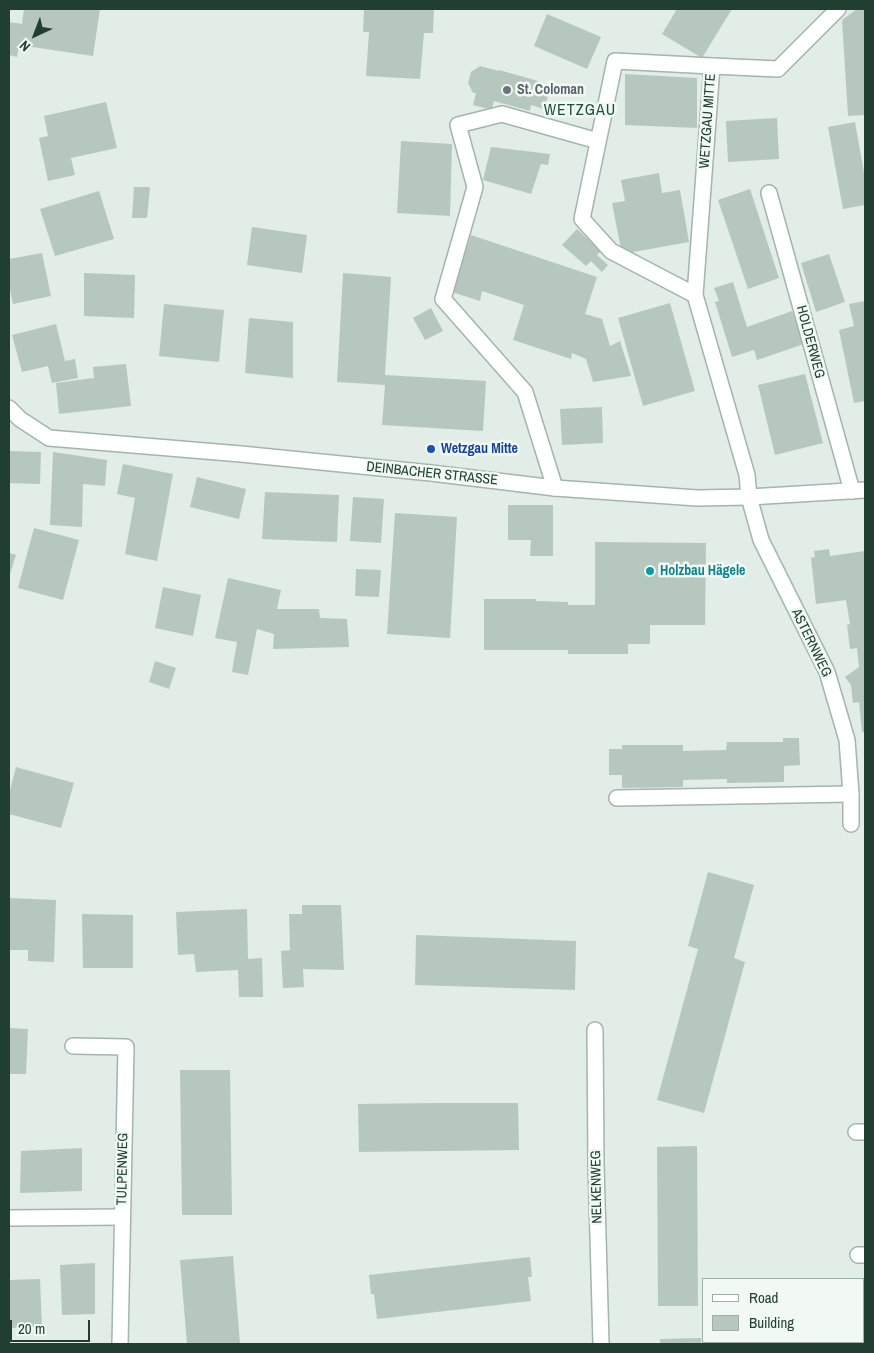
<!DOCTYPE html>
<meta charset="utf-8">
<style>
body{margin:0}
#map{position:relative;width:874px;height:1353px;overflow:hidden;background:#e1ede6;font-family:"Archivo Narrow",sans-serif}
canvas{display:block}
.frame{position:absolute;inset:0;border:10px solid #203f31;pointer-events:none}
.legend{position:absolute;left:702px;top:1278px;width:162px;height:65px;box-sizing:border-box;background:#f2f9f4;border:1px solid #9eafa6;margin:0;padding:6px 9px;list-style:none;font-size:15px;color:#203f31}
.legend li{display:flex;align-items:center;gap:10px;height:25px}
.legend b{width:25px;border:1px solid #9eafa6}
.north{position:absolute;left:10px;top:10px;width:50px;height:50px;-webkit-text-stroke:4px #f2f9f4;paint-order:stroke;rotate:223deg;font-size:14px;font-weight:700;line-height:20px;text-align:center;color:#203f31}
.north::after{content:'';display:block;margin:auto;width:18px;height:22px;background:#203f31;clip-path:polygon(50% 0,100% 100%,50% 72%,0 100%)}
.scale{position:absolute;left:10px;top:1320px;width:80px;height:22px;box-sizing:border-box;border:2px solid #203f31;border-top:0;padding-left:6px;font-size:15px;line-height:18px;white-space:nowrap;color:#203f31;-webkit-text-stroke:4px #f2f9f4;paint-order:stroke}
</style>
<div id="map">
<canvas width="874" height="1353"></canvas>
<div class="frame"></div>
<ul class="legend">
<li><b style="height:6px;background:#fff"></b>Road</li>
<li><b style="height:14px;background:#b6c8be"></b>Building</li>
</ul>
<div class="north">N</div>
<div class="scale">20 m</div>
</div>
<script>
const c = document.querySelector('canvas').getContext('2d');
c.lineJoin = 'round';
function paint(path, color) { c.fillStyle = color; c.fill(path, 'evenodd'); }
const toPath = rows => new Path2D(rows.map(r => 'M' + r).join(''));
function trace(path, color, width, dash) { c.strokeStyle = color; c.lineWidth = width; c.lineCap = dash ? 'butt' : 'round'; c.setLineDash(dash || []); c.stroke(path); }
function write(font, color, halo, rows, align = 'center') {
  c.font = font + ' "Archivo Narrow",sans-serif'; c.lineWidth = 5; c.setLineDash([]); c.textBaseline = 'middle'; c.strokeStyle = halo; c.fillStyle = color; for (const [text, x, y, turn = 0] of rows) {
    c.save(); c.translate(x, y); c.rotate((+turn || 0) * Math.PI / 180); c.textAlign = isNaN(turn) ? turn : align; if (halo) c.strokeText(text, 0, 0); c.fillText(text, 0, 0); c.restore();
  }
}
paint(toPath([
 [24,9,100,9,93,56,19,45,17,57,9,55,9,22,22,24],
 [364,9,434,9,433,33,424,33,420,79,366,76,369,32,363,32],
 [677,9,732,9,702,58,662,34],
 [857,9,865,9,865,115,848,116,842,20],
 [547,14,601,37,587,69,534,46],
 [480,66,499,71,499,70,538,81,536,88,549,92,544,109,531,105,530,111,494,101,492,110,473,105,476,93,473,93,468,83,471,72],
 [625,74,697,78,697,128,625,125],
 [106,102,117,148,71,158,75,175,48,181,39,138,48,136,44,116],
 [777,118,779,159,728,162,726,121],
 [855,122,865,178,865,205,843,209,828,127],
 [401,141,452,144,450,216,397,213],
 [491,147,550,154,548,165,541,164,531,194,483,180],
 [659,173,662,193,680,190,689,242,622,254,612,203,625,201,621,180],
 [134,187,150,187,147,218,132,218],
 [750,189,779,278,748,289,718,200],
 [99,191,114,239,55,256,40,209],
 [252,227,307,235,302,273,247,265],
 [577,229,601,251,597,255,608,265,602,272,591,261,586,266,562,245],
 [471,235,597,277,585,314,602,319,610,346,620,341,631,376,593,382,586,359,572,353,571,359,513,340,524,305,482,291,480,301,452,292],
 [42,253,51,296,13,304,9,285,9,259],
 [829,254,845,302,816,312,801,263],
 [84,273,135,275,134,318,84,316],
 [343,273,391,277,385,375,486,381,483,431,382,425,385,385,337,382],
 [733,282,747,327,792,311,804,344,757,360,754,350,732,357,715,302,719,301,714,288],
 [865,301,865,401,854,403,839,330,854,326,849,304],
 [670,303,695,391,643,406,618,318],
 [164,304,224,310,219,362,159,356],
 [431,308,443,331,425,340,413,318],
 [249,318,293,322,293,378,245,373],
 [56,324,65,361,75,359,78,378,52,383,48,366,22,372,12,335],
 [126,364,131,406,59,414,56,383,94,378,93,367],
 [805,374,823,443,775,455,758,385],
 [602,407,603,443,562,445,560,409],
 [9,451,41,452,40,484,9,483],
 [53,452,107,460,105,486,83,484,82,527,50,525],
 [123,464,173,474,157,561,125,554,135,498,117,494],
 [197,477,246,489,239,519,190,507],
 [265,492,339,495,337,542,262,539],
 [353,497,384,499,381,543,350,541],
 [508,505,553,505,553,556,530,556,531,540,508,540],
 [395,513,457,517,450,638,387,634],
 [34,528,79,540,63,600,18,588],
 [595,542,706,543,705,625,650,625,650,644,628,644,628,654,568,654,568,650,484,650,484,599,536,599,536,601,568,602,568,605,595,605],
 [829,549,830,556,865,551,865,732,862,732,859,702,853,703,851,685,845,677,859,667,857,648,850,649,847,625,850,624,846,600,816,604,811,558,815,557,814,551],
 [9,553,16,555,9,577],
 [356,569,381,570,379,597,355,596],
 [228,578,281,590,277,609,319,609,320,618,347,619,349,647,273,649,274,634,257,629,248,675,232,672,237,642,215,638],
 [163,587,201,595,193,636,155,628],
 [155,661,176,668,169,689,149,682],
 [783,738,799,738,800,765,784,766,784,782,727,783,727,779,683,780,683,787,622,788,622,775,609,775,609,749,622,749,622,745,683,745,683,751,726,750,727,742,783,742],
 [16,767,74,783,61,828,9,814,9,794],
 [708,872,754,885,734,958,745,962,704,1113,657,1100,698,949,688,946],
 [9,898,56,900,54,962,28,961,28,950,9,950],
 [302,905,341,905,344,970,303,969,304,987,283,988,281,951,290,950,289,914,302,914],
 [247,909,248,959,262,958,263,997,239,997,238,970,196,972,194,954,178,955,176,912],
 [82,914,133,915,133,968,83,968],
 [416,935,576,941,575,990,415,985],
 [9,1028,28,1029,26,1074,9,1074],
 [180,1070,230,1070,232,1215,182,1215],
 [439,1103,518,1103,519,1150,359,1152,358,1104],
 [697,1146,698,1306,658,1306,657,1147],
 [82,1148,82,1191,20,1193,21,1151],
 [233,1256,240,1344,187,1344,180,1260],
 [530,1257,532,1277,528,1277,531,1301,377,1319,374,1294,371,1294,369,1275],
 [95,1263,95,1314,62,1315,60,1265],
 [40,1279,42,1327,9,1328,9,1280],
 [701,1338,701,1344,660,1344,660,1339]
]), '#b6c8be');
const service = toPath([
 [712,66,778,69,838,9],
 [617,798,851,794],
 [856,1132,865,1132],
 [9,1218,122,1217],
 [858,1255,865,1255]
]);
const minor = toPath([
 [769,193,852,491],
 [695,295,611,251,582,219,615,61,712,66,695,295,747,475,749,497,761,540,827,672,847,740,851,794,851,824],
 [555,488,525,392,443,299,475,187,458,125,502,114,598,141],
 [595,1030,596,1165,601,1344],
 [73,1046,126,1047,120,1344]
]);
const tertiary = toPath([
 [9,408,20,419,49,438,241,454,431,473,555,488,697,498,749,497,865,490]
]);
trace(service, '#a3b5ac', 18);
trace(minor, '#a3b5ac', 18);
trace(tertiary, '#a3b5ac', 18);
trace(service, '#fff', 15);
trace(minor, '#fff', 15);
trace(tertiary, '#fff', 15);
for (const [x, y, r, color] of [
 [507,90,5,"#6b7280"],
 [431,449,5,"#1a4fb4"],
 [650,571,5,"#0f9aa8"]
]) { const dot = new Path2D(); dot.arc(x, y, r, 0, 2 * Math.PI); c.fillStyle = color; c.fill(dot); trace(dot, '#f2f9f4', 2); }
write('bold 14px', '#5b616d', '#f2f9f4', [
 ["St. Coloman",517,90]
], 'left');
write('14px', '#203f31', '#f2f9f4', [
 ["WETZGAU MITTE",708,121,-86],
 ["HOLDERWEG",810,342,75],
 ["DEINBACHER STRASSE",432,474,6],
 ["ASTERNWEG",811,643,64],
 ["TULPENWEG",123,1169,-89],
 ["NELKENWEG",597,1187,-91]
]);
write('bold 14px', '#164399', '#f2f9f4', [
 ["Wetzgau Mitte",441,449]
], 'left');
write('bold 14px', '#0d838f', '#f2f9f4', [
 ["Holzbau Hägele",660,571]
], 'left');
c.letterSpacing = '1px';
write('16px', '#1b523c', '#f2f9f4', [
 ["WETZGAU",580,111]
]);
c.letterSpacing = '0px';
</script>
